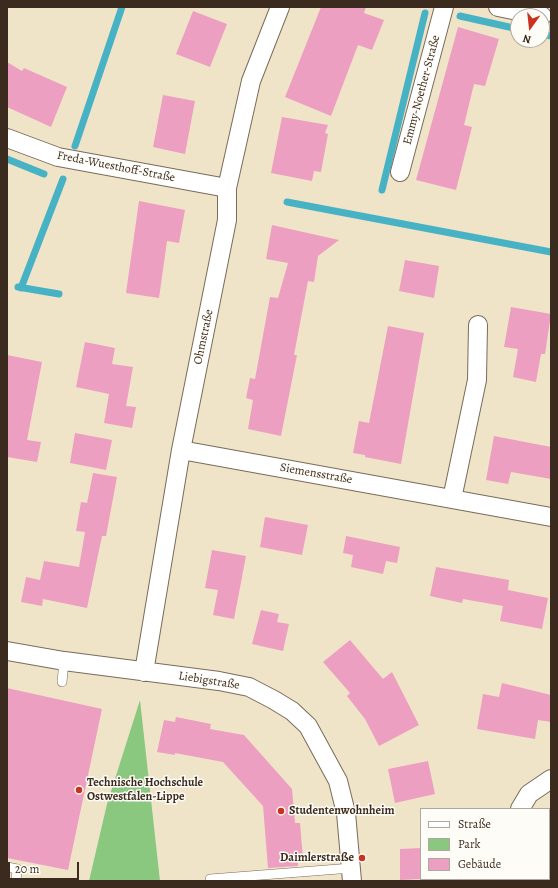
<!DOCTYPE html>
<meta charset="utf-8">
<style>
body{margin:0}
#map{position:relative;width:558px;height:888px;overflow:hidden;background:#f0e4c8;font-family:Alegreya,serif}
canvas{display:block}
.frame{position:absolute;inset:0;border:8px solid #3b2a1e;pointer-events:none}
.legend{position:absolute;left:420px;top:808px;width:130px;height:72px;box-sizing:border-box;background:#fdfcf7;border:1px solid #afa8a0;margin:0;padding:5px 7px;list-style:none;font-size:12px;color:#3b2a1e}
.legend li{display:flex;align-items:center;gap:8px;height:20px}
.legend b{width:20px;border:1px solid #afa8a0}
.north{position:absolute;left:510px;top:8px;width:40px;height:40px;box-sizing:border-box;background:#fdfcf7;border:1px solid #afa8a0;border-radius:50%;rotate:195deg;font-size:11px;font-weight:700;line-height:16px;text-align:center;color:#3b2a1e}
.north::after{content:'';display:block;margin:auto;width:14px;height:18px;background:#c8321e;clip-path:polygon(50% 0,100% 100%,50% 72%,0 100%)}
.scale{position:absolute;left:8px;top:862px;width:71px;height:18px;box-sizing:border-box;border:2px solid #3b2a1e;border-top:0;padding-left:5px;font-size:12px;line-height:14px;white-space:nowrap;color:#3b2a1e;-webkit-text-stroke:3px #fdfcf7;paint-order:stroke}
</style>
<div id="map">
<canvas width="558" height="888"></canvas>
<div class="frame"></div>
<ul class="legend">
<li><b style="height:5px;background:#fff"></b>Straße</li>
<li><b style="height:11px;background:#8ac87f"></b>Park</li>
<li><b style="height:11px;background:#ed9fc2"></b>Gebäude</li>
</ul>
<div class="north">N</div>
<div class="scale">20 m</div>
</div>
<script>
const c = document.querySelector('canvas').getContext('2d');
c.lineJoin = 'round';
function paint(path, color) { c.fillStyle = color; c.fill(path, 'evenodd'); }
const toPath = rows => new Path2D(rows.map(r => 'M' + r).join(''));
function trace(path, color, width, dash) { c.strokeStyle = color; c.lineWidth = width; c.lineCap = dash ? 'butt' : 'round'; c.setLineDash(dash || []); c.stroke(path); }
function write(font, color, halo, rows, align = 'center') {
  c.font = font + ' Alegreya,serif'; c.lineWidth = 3; c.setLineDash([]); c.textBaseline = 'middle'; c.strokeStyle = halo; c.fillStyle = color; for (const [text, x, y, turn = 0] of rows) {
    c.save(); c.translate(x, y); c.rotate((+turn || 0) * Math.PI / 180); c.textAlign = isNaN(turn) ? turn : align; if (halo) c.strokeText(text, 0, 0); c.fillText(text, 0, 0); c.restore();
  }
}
paint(toPath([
 [140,700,160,881,89,881,107,804]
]), '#8ac87f');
trace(toPath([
 [460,16,518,29],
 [542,34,551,36],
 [75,146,122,7],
 [7,159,44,174],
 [382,190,425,13],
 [287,202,551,252],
 [18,287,59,294],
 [21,288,63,179]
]), '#48b2c5', 7);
paint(toPath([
 [321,7,366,7,364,13,384,20,372,50,358,45,331,116,285,97],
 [193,11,227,24,210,67,176,54],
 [458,27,499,39,485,86,474,84,464,125,472,127,456,190,416,180],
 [7,62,22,71,24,68,67,87,51,127,7,107],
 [163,95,195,101,185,154,153,147],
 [282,117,328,125,325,133,328,134,321,172,314,171,312,181,271,173],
 [139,201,185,210,179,243,167,241,159,298,126,293],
 [272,225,339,240,318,256,314,282,308,281,294,355,297,355,281,436,248,429,253,400,246,398,250,378,255,379,270,297,278,298,288,263,266,259],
 [405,260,439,266,434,298,399,291],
 [511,307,551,314,545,354,541,354,536,382,513,377,518,349,504,347],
 [388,326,424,333,401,464,365,457,365,455,353,453,359,421,369,423],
 [85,342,115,348,112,364,133,367,126,406,136,407,132,428,104,423,109,394,76,387],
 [7,355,42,362,27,440,41,442,37,462,7,457],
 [75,433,112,440,106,470,70,463],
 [494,436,551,447,551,479,511,472,508,484,486,480],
 [93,473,117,477,106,536,102,536,87,608,43,599,42,606,21,602,26,577,40,580,44,561,79,567,85,532,76,531,81,502,87,503],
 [265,517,308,525,302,555,260,547],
 [346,536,400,547,397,563,386,561,383,574,351,567,353,555,343,553],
 [212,550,246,556,234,619,213,615,218,590,205,588],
 [436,567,509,580,508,590,548,598,542,629,500,621,503,606,463,599,462,603,430,596],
 [261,610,279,614,277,622,289,624,283,651,252,644],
 [350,640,383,679,392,672,419,725,379,746,365,719,347,696,350,693,323,662],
 [502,683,551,695,551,722,538,720,535,739,477,729,483,694,499,697],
 [7,688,102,709,68,870,7,858],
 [176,717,211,724,210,729,244,735,292,789,295,823,300,823,303,859,298,859,298,866,268,868,263,806,223,762,175,753,175,755,157,752,164,720,175,722],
 [428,761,435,794,395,803,388,769],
 [421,848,421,879,400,880,400,849]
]), '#ed9fc2');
const lane = toPath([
 [62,682,64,661],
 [7,867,17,869,16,881],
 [210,879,352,868]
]);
const street = toPath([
 [498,7,542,16],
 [7,138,58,157,227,188],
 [400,172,444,7],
 [181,450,551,517],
 [452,499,477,380,478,325],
 [7,651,64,661,219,681,249,687,274,700,292,711,308,726,338,781,346,813,352,881],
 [144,672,181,450,227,220,227,188,251,81,280,7],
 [520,809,529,794,551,779],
 [501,881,502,879]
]);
trace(lane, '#7a6b5a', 10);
trace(street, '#7a6b5a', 20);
trace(lane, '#fff', 9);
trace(street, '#fff', 18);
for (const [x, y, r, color] of [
 [79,790,4,"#c8321e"],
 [281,811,4,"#c8321e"],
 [362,858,4,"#c8321e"]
]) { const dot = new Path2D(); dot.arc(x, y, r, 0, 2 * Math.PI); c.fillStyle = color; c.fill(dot); trace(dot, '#fdfcf7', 1.5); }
write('12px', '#3b2a1e', '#fdfcf7', [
 ["Emmy-Noether-Straße",422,90,-75],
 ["Freda-Wuesthoff-Straße",116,167,11],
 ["Ohmstraße",204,337,-78],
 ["Siemensstraße",316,474,10],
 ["Liebigstraße",209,681,9]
]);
write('bold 12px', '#3b2a1e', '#fdfcf7', [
 ["Technische Hochschule",87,783],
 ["Ostwestfalen-Lippe",87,797],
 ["Studentenwohnheim",289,811],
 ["Daimlerstraße",354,858,"right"]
], 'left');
</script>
